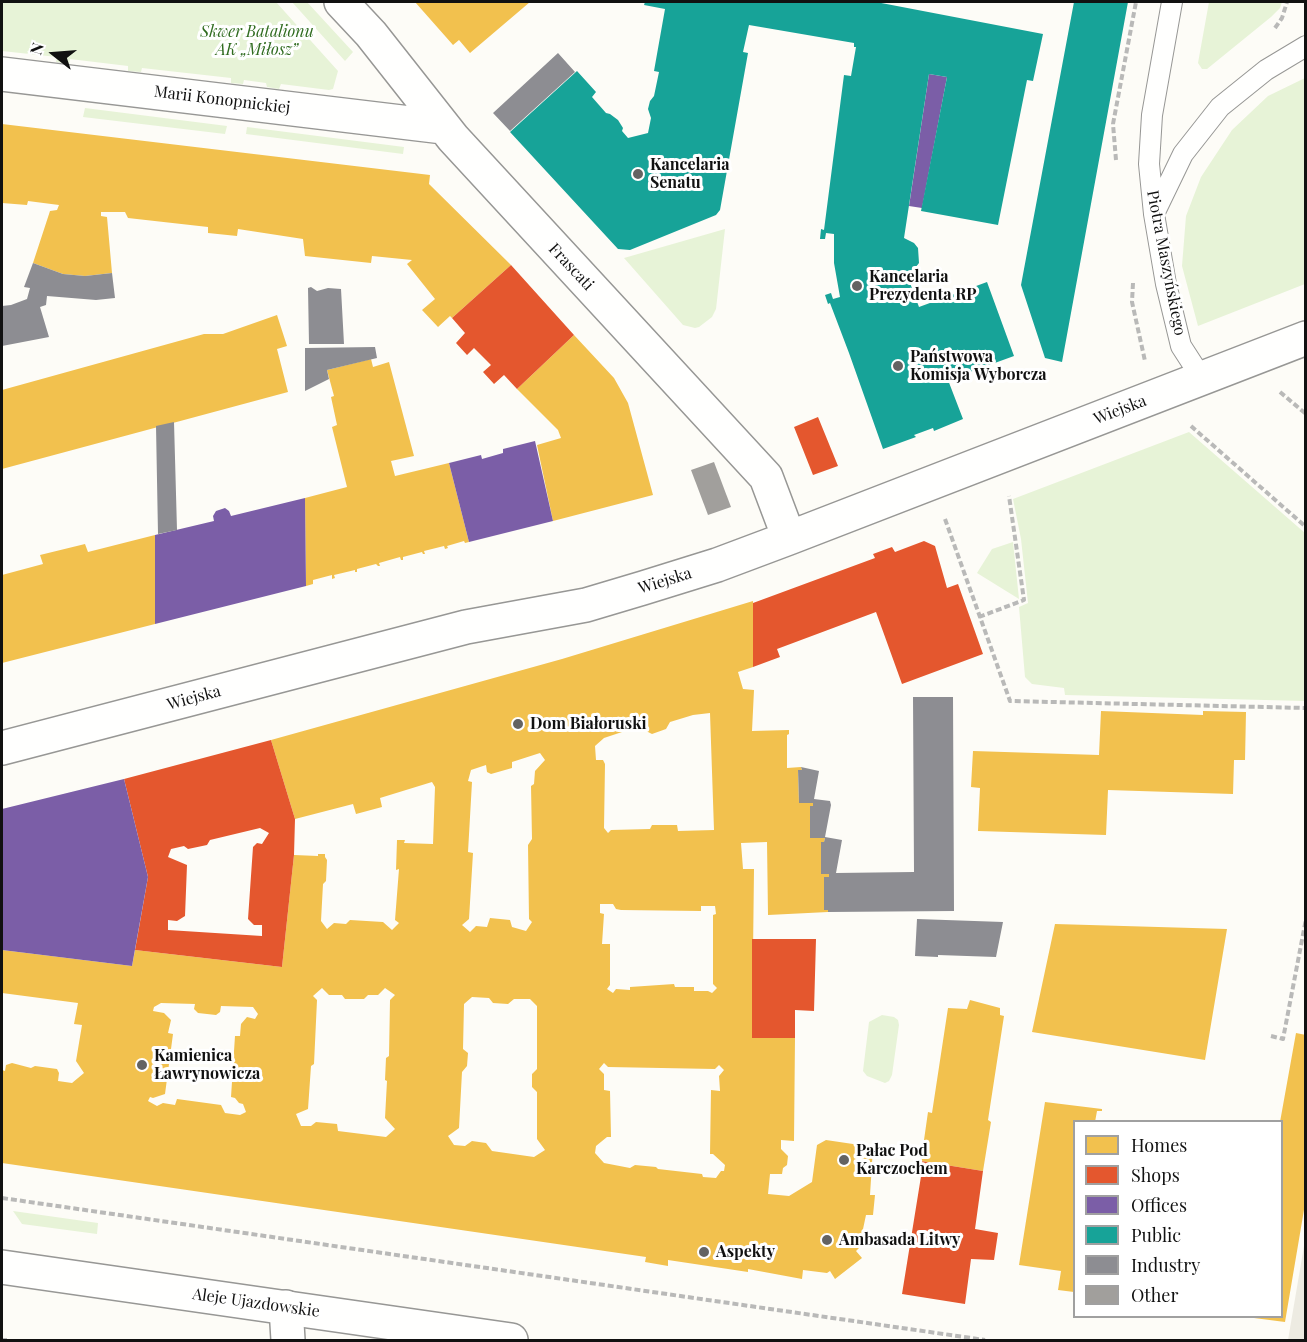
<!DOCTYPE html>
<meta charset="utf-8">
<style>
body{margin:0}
#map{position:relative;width:1307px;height:1342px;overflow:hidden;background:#fdfcf7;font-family:"Playfair Display",serif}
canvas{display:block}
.frame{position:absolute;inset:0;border:3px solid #111;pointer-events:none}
.legend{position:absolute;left:1073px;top:1120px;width:210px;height:198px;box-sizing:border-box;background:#fff;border:2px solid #a0a0a0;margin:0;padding:8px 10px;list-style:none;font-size:18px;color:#111}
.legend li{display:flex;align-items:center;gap:12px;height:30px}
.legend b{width:30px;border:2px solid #a0a0a0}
.north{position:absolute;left:24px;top:24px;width:60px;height:60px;-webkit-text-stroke:4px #fff;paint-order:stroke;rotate:287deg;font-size:16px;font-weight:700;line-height:24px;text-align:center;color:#111}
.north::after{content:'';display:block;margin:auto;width:21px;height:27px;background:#111;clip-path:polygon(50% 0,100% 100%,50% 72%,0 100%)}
</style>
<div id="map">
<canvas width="1307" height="1342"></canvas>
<div class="frame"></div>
<ul class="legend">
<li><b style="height:16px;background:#f2c14e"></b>Homes</li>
<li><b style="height:16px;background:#e4572e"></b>Shops</li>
<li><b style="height:16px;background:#7b5ea7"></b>Offices</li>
<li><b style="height:16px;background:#17a398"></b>Public</li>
<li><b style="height:16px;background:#8d8d92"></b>Industry</li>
<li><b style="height:16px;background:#a19f9c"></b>Other</li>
</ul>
<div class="north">N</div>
</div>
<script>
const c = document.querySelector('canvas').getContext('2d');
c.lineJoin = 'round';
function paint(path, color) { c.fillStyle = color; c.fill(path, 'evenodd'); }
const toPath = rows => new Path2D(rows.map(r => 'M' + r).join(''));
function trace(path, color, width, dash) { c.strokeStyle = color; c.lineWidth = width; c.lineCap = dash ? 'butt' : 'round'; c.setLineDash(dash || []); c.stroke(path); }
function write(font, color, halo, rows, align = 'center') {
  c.font = font + ' "Playfair Display",serif'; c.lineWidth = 6; c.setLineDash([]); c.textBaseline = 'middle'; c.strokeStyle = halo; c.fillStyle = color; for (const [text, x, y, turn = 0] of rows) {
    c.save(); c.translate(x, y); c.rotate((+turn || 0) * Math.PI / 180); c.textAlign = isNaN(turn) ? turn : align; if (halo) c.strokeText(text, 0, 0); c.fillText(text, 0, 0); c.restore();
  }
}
paint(toPath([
 [2,2,276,2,338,71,333,89,329,90,281,84,279,89,267,87,266,83,244,80,243,84,231,83,231,78,142,68,141,72,128,71,128,66,70,59,69,64,56,62,57,57,2,51],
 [292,2,307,2,353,52,345,61],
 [1209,2,1282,2,1280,8,1271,17,1207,69,1202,69,1198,63],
 [1305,78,1305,284,1198,326,1182,266,1186,216,1201,177,1232,130,1268,96],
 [85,108,227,126,225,134,83,117],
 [247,127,404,147,403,154,246,134],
 [725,229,716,309,712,317,699,327,695,328,683,325,624,258],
 [1189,432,1305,533,1305,701,1065,695,1064,688,1032,684,1025,677,1019,607,1028,603,1021,539,1013,499],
 [1013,542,1019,599,977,573,992,549],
 [882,1015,894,1017,898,1020,899,1025,892,1075,889,1081,885,1083,867,1076,863,1071,869,1022],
 [13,1211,98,1223,97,1234,22,1224]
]), '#e7f3d7');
paint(toPath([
 [1305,1240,1305,1340,1288,1340]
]), '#edebe2');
paint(toPath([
 [415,2,530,2,470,53,459,40,453,45],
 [2,124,430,175,429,184,511,265,452,318,450,316,438,327,422,310,435,299,407,264,412,260,372,256,371,263,305,256,303,239,238,229,237,236,208,233,208,227,128,218,125,212,101,212,101,216,107,217,112,273,85,276,63,274,33,263,50,211,57,210,59,205,28,201,27,205,2,203],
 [277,315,287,346,277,349,288,392,2,469,2,390,204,334,223,334],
 [574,335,614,378,628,403,653,495,553,521,537,445,561,438,558,430,517,389],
 [371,359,373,367,389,362,414,456,391,461,395,476,449,463,469,542,465,543,464,541,447,546,448,548,445,549,444,546,424,551,425,554,423,554,422,552,403,557,403,560,401,560,400,557,379,563,380,566,378,566,376,564,357,569,357,572,355,572,355,570,334,575,335,578,332,579,332,575,313,580,313,584,306,586,305,498,347,487,332,427,337,425,331,397,334,396,327,370],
 [155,535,155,624,2,663,2,575,43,564,40,555,85,544,88,552],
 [753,601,753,667,738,672,743,689,754,690,752,731,789,730,789,734,787,735,787,768,801,767,802,770,798,770,799,803,813,803,813,806,810,806,810,838,825,838,824,842,821,842,821,874,829,874,829,877,824,877,824,910,828,910,828,912,768,915,767,842,741,843,743,869,754,869,752,1038,795,1038,794,1141,781,1140,781,1149,788,1156,787,1165,783,1168,782,1174,770,1174,768,1194,789,1196,812,1182,817,1145,826,1140,873,1147,870,1195,875,1195,873,1215,866,1215,859,1248,856,1251,862,1258,835,1279,830,1271,827,1273,803,1270,802,1279,748,1269,748,1272,668,1260,668,1266,645,1262,646,1257,2,1163,2,1070,5,1071,6,1065,12,1063,31,1068,35,1066,57,1069,59,1073,58,1081,72,1083,84,1073,76,1061,82,1025,74,1024,78,1003,2,993,2,950,132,966,135,950,282,967,294,855,318,856,318,854,325,854,325,857,327,860,326,881,323,884,321,921,327,929,334,923,346,924,350,920,383,922,392,930,399,923,395,920,399,869,396,870,397,840,405,840,404,843,433,844,435,787,432,782,380,798,382,807,356,814,353,804,295,819,271,740,562,659],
 [710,713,714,830,678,831,677,825,652,825,650,829,611,830,608,833,604,828,605,764,603,760,596,760,595,746,604,738,643,725,646,731,652,734,666,729,670,722,693,715],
 [540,753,545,760,535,771,534,784,531,786,532,839,528,845,529,919,532,922,526,931,512,927,510,920,490,918,487,927,476,926,470,932,462,925,469,919,473,853,468,852,472,782,468,781,471,770,486,765,487,772,491,774,512,768,512,762],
 [600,904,613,904,616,909,621,910,701,911,701,906,715,906,716,914,713,915,713,984,717,988,712,993,708,991,694,991,694,987,675,987,674,984,630,987,630,990,616,989,613,993,607,989,610,985,610,944,602,944,604,914,600,913],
 [322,988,329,995,342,995,345,999,364,999,368,995,378,995,385,988,395,995,390,1000,389,1056,386,1058,385,1080,387,1081,385,1118,395,1129,386,1137,338,1131,337,1124,316,1122,311,1126,301,1126,296,1114,308,1109,311,1066,314,1064,317,1000,313,996],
 [472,997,489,998,493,1003,508,1004,514,999,530,999,537,1006,537,1069,532,1074,532,1087,537,1092,537,1139,545,1150,534,1157,492,1151,486,1143,472,1141,465,1146,454,1145,448,1136,459,1128,462,1072,467,1066,468,1053,463,1049,464,1004],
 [161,1003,195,1004,194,1009,198,1013,216,1015,220,1012,221,1006,253,1007,258,1014,255,1019,247,1017,241,1024,240,1036,235,1036,231,1097,235,1098,239,1103,243,1104,246,1112,240,1115,225,1113,221,1105,177,1099,175,1105,163,1103,157,1106,148,1101,150,1097,153,1098,165,1094,173,1034,168,1033,171,1020,164,1013,153,1011,154,1007],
 [604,1063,608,1067,715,1069,719,1065,724,1070,719,1076,720,1091,711,1090,710,1154,713,1154,725,1165,724,1171,721,1171,716,1178,703,1177,702,1174,658,1169,656,1167,635,1165,630,1168,604,1163,595,1153,596,1146,607,1137,611,1137,610,1091,604,1090,604,1074,599,1069],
 [1101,711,1203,715,1203,711,1246,712,1245,760,1234,760,1233,794,1108,790,1106,835,978,831,980,788,971,787,973,751,1099,755],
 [1055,924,1227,929,1205,1060,1032,1032],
 [970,1000,1000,1008,1000,1015,1004,1016,988,1120,991,1122,983,1171,921,1161,928,1112,932,1113,948,1008,967,1009],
 [1296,1033,1306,1035,1306,1198,1285,1322,1254,1318,1282,1316,1282,1124,1280,1122],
 [1045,1102,1102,1109,1102,1111,1097,1111,1095,1122,1074,1122,1074,1292,1058,1290,1061,1271,1019,1265]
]), '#f2c14e');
paint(toPath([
 [511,265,574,335,517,389,504,375,494,384,483,372,491,365,474,348,467,355,456,343,465,333,452,318],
 [818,417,838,466,813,475,794,427],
 [924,541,935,546,947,588,958,584,983,654,902,684,876,612,777,649,780,657,753,667,753,603,875,558,873,554,892,547,895,552],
 [271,740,295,819,294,855,282,967,135,950,148,877,124,779],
 [260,828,269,833,262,844,257,843,253,847,248,919,254,925,262,925,262,936,168,930,168,920,177,921,185,916,187,865,168,857,171,849,184,846,188,849,207,845,210,840],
 [752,939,816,939,814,1011,795,1010,795,1038,752,1038],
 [921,1161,983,1171,975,1229,998,1233,994,1260,971,1259,965,1304,902,1294,923,1164,920,1164]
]), '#e4572e');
paint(toPath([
 [929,74,947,77,922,208,909,206],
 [535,441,553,521,469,542,449,463,481,455,482,459,503,453,503,449],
 [305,498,306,586,155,624,155,535,214,521,213,516,216,511,225,508,229,511,231,516],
 [124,779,148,877,132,966,2,950,2,809]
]), '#7b5ea7');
paint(toPath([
 [645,2,876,2,1043,34,1033,81,1027,80,998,225,921,211,947,77,929,74,904,238,914,243,918,248,919,263,912,272,907,275,919,307,987,282,1014,356,948,380,963,419,934,431,933,428,914,435,916,437,883,449,849,353,830,303,828,304,825,295,831,293,833,299,840,297,834,263,834,234,826,233,825,239,820,239,821,229,824,230,844,75,851,76,856,47,854,47,854,43,749,25,743,52,748,53,720,210,716,215,630,250,618,249,510,132,577,71,596,92,592,97,606,113,610,114,618,120,623,128,622,131,628,138,648,133,651,118,648,109,650,101,654,96,659,72,654,71,665,9,644,5],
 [1074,2,1128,2,1062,362,1045,358,1021,285]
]), '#17a398');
paint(toPath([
 [558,53,575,72,510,131,493,113],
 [33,263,63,274,85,276,112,273,115,298,96,300,47,296,46,305,40,307,49,337,2,346,2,306,11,305,27,299,30,288,24,287],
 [311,287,317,291,328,288,341,289,344,344,309,344,308,288],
 [375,347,377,358,327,370,329,379,305,391,305,348],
 [174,422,177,530,158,534,156,426],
 [913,697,953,697,954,911,828,912,828,910,824,910,824,877,829,877,829,874,821,874,821,842,824,842,825,838,810,838,810,806,813,806,813,803,799,803,798,770,802,770,801,767,819,771,814,799,830,801,831,805,825,837,842,840,836,873,914,872],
 [917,919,1003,922,996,957,938,955,938,957,915,956]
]), '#8d8d92');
paint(toPath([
 [714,462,731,507,708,515,691,470]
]), '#a19f9c');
const service = toPath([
 [1172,2,1152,115,1149,164,1154,214,1166,284,1181,346,1201,377],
 [1154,214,1183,154,1220,107,1266,70,1306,46]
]);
const minor = toPath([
 [341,2,371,34,453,138,766,477,789,538],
 [2,74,443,127],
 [2,748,466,627,586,605,643,588,717,565,789,538,1306,338],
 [286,1307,288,1340]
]);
const tertiary = toPath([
 [2,1267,511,1340]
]);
trace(service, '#979795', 22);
trace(minor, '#979795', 36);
trace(tertiary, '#979795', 36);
trace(toPath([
 [1275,28,1282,18,1287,2],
 [1116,160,1113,124,1136,2],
 [1133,283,1132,302,1145,361],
 [1280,392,1306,414],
 [1191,426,1306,527],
 [945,519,1010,701,1306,708],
 [979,617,1024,600,1009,496],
 [1271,1036,1283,1039,1306,919],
 [2,1198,985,1340],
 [2,1340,7,1340]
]), '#b9b9b8', 4, [6, 3]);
trace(service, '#fffffe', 20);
trace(minor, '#fffffe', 33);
trace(tertiary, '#fffffe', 33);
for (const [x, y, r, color] of [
 [638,174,6,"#646362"],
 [857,286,6,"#646362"],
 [898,366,6,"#646362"],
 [518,724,6,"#646362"],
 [142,1065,6,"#646362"],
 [844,1160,6,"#646362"],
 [827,1240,6,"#646362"],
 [704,1252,6,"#646362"]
]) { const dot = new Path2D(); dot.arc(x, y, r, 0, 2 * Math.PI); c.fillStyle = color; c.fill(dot); trace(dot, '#fff', 2); }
write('italic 16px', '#2f6b1f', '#fff', [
 ["Skwer Batalionu",257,32],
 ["AK „Miłosz”",257,50]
]);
write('16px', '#111', '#fff', [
 ["Marii Konopnickiej",222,100,7],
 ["Piotra Maszyńskiego",1166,263,79],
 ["Frascati",571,267,47],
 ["Wiejska",1120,410,-21],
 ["Wiejska",665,581,-17],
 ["Wiejska",194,698,-15],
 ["Aleje Ujazdowskie",256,1303,8]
]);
write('bold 16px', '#111', '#fff', [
 ["Kancelaria",650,165],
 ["Senatu",650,183],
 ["Kancelaria",869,277],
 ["Prezydenta RP",869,295],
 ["Państwowa",910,357],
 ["Komisja Wyborcza",910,375],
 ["Dom Białoruski",530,724],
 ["Kamienica",154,1056],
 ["Ławrynowicza",154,1074],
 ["Pałac Pod",856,1151],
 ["Karczochem",856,1169],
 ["Ambasada Litwy",839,1240],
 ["Aspekty",716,1252]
], 'left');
</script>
